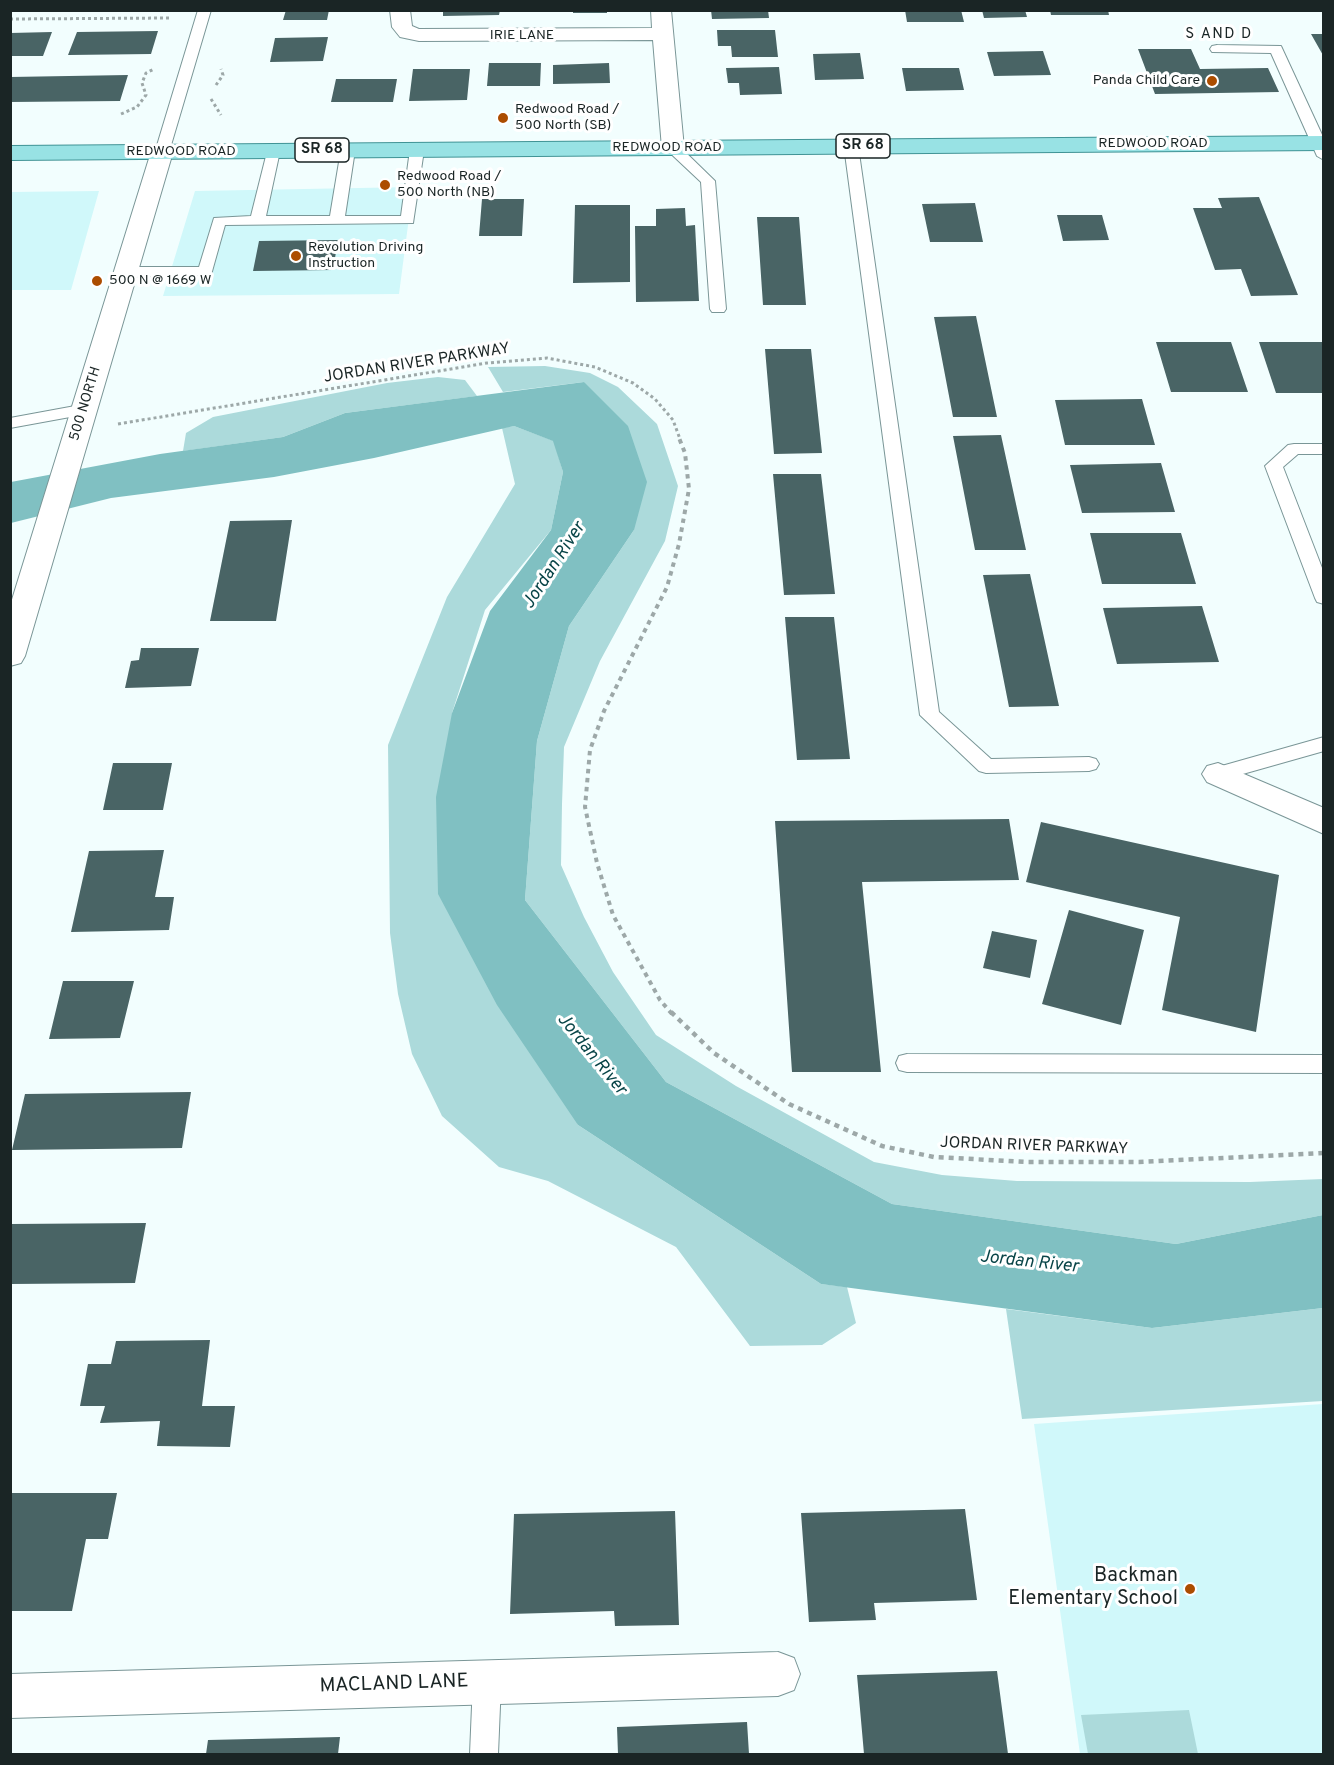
<!DOCTYPE html>
<style>
body{margin:0}
#map{position:relative;width:1334px;height:1765px;overflow:hidden;background:#f2fefe;font-family:Overpass,sans-serif}
canvas{display:block}
.frame{position:absolute;inset:0;border:12px solid #1a2525;pointer-events:none}
</style>
<div id="map">
<canvas width="1334" height="1765"></canvas>
<div class="frame"></div>
</div>
<script>
const c = document.querySelector('canvas').getContext('2d');
c.lineJoin = 'round';
function paint(path, color) { c.fillStyle = color; c.fill(path, 'evenodd'); }
const toPath = rows => new Path2D(rows.map(r => 'M' + r).join(''));
function trace(path, color, width, dash) { c.strokeStyle = color; c.lineWidth = width; c.lineCap = dash ? 'butt' : 'round'; c.setLineDash(dash || []); c.stroke(path); }
function write(font, color, halo, rows, align = 'center') {
  c.font = font + ' Overpass,sans-serif'; c.lineWidth = 6; c.setLineDash([]); c.textBaseline = 'middle'; c.strokeStyle = halo; c.fillStyle = color; for (const [text, x, y, turn = 0] of rows) {
    c.save(); c.translate(x, y); c.rotate((+turn || 0) * Math.PI / 180); c.textAlign = isNaN(turn) ? turn : align; if (halo) c.strokeText(text, 0, 0); c.fillText(text, 0, 0); c.restore();
  }
}
paint(toPath([
 [413,187,399,294,163,296,195,191],
 [99,191,71,290,11,290,11,192],
 [1323,1404,1323,1754,1080,1754,1034,1424]
]), '#d0f8fa');
paint(toPath([
 [545,366,590,373,618,387,657,424,678,486,665,541,600,661,564,747,562,804,561,865,584,917,613,972,656,1035,736,1086,874,1162,942,1175,1017,1181,1250,1182,1323,1179,1323,1215,1176,1244,892,1204,666,1082,525,900,537,741,569,626,634,530,584,382,503,392,488,367],
 [438,377,465,380,477,396,345,413,283,437,183,451,186,433,213,417,387,383],
 [514,426,554,441,563,472,551,530,485,610,452,713,578,1125,821,1284,847,1287,856,1323,822,1345,750,1346,676,1247,548,1181,499,1167,442,1116,412,1054,398,994,390,933,388,745,447,597,515,484,502,428],
 [1323,1308,1323,1401,1022,1419,1006,1309,1152,1328],
 [1189,1710,1198,1754,1088,1754,1081,1715]
]), '#acdadb');
paint(toPath([
 [584,382,628,426,647,482,634,530,569,626,537,741,525,900,666,1082,892,1204,1176,1244,1323,1215,1323,1308,1152,1328,821,1284,578,1125,497,1005,438,894,436,797,452,713,490,611,551,530,563,472,553,441,514,426,374,458,274,477,111,498,11,523,11,482,160,454,283,437,345,413]
]), '#80c0c2');
paint(toPath([
 [286,10,329,10,327,20,283,20],
 [443,10,500,10,499,15,443,16],
 [573,10,607,10,607,13,573,13],
 [711,10,768,10,769,18,712,19],
 [905,10,961,10,964,22,907,22],
 [982,10,1025,10,1027,17,984,18],
 [1050,10,1108,10,1109,15,1051,15],
 [717,30,775,30,778,57,732,57,731,46,718,46],
 [158,31,151,54,68,55,77,32],
 [52,32,43,56,10,56,10,33],
 [1311,34,1324,34,1324,57],
 [328,37,323,61,270,62,275,38],
 [1138,49,1191,49,1200,69,1268,68,1279,92,1155,94],
 [1043,51,1051,75,994,76,987,52],
 [860,53,864,79,815,80,813,54],
 [489,63,541,63,540,86,487,86],
 [609,63,610,83,553,84,553,65],
 [779,67,782,94,740,95,739,83,728,83,726,68],
 [902,68,959,68,964,90,906,91],
 [413,69,470,69,467,100,409,101],
 [128,75,120,101,10,102,10,77],
 [336,79,397,79,393,102,331,102],
 [1259,197,1298,295,1251,296,1241,269,1215,270,1193,208,1222,208,1218,198],
 [482,199,524,199,522,236,479,236],
 [975,203,983,242,930,242,922,204],
 [575,205,630,205,630,282,573,283],
 [685,208,686,226,695,225,699,301,636,302,635,226,656,226,656,209],
 [1057,215,1102,215,1109,240,1063,241],
 [757,217,799,217,806,305,763,305],
 [338,240,333,270,253,271,259,241],
 [976,316,997,417,953,417,934,317],
 [1156,342,1231,342,1248,392,1171,392],
 [1259,342,1324,342,1324,393,1276,393],
 [765,349,811,349,822,453,774,454],
 [1142,399,1155,445,1065,445,1055,400],
 [1001,435,1026,550,975,550,953,436],
 [1161,463,1175,512,1082,513,1070,465],
 [773,474,821,474,835,594,784,595],
 [292,520,276,621,210,621,230,521],
 [1090,533,1181,533,1196,584,1102,584],
 [1030,574,1059,706,1009,707,983,575],
 [1202,606,1219,662,1117,664,1103,608],
 [785,617,834,617,850,759,797,760],
 [141,648,199,648,191,686,125,688,131,661,139,660],
 [113,763,172,763,163,810,103,810],
 [1009,819,1019,880,862,882,881,1072,792,1072,775,821],
 [1041,822,1279,875,1256,1032,1162,1010,1180,917,1026,882],
 [164,850,155,897,174,897,169,930,71,932,89,851],
 [1069,910,1144,930,1121,1025,1042,1004],
 [992,931,1037,940,1030,978,983,968],
 [63,981,134,981,120,1038,49,1039],
 [191,1092,182,1148,12,1150,25,1094],
 [146,1223,135,1283,10,1284,11,1224],
 [210,1340,202,1406,235,1406,230,1447,157,1446,160,1421,100,1423,105,1406,80,1406,88,1364,111,1364,116,1341],
 [10,1493,117,1493,108,1539,86,1539,72,1611,10,1611],
 [965,1509,977,1600,874,1603,876,1620,809,1622,801,1513],
 [675,1511,679,1625,615,1626,614,1611,510,1614,514,1514],
 [997,1671,1008,1754,864,1754,857,1675],
 [747,1722,749,1754,618,1754,617,1727],
 [340,1737,338,1754,206,1754,208,1740]
]), '#496465');
const service = toPath([
 [198,10,211,10,169,152,167,155,157,155,155,152,198,10],
 [1217,45,1281,46,1324,139,1324,160,1317,156,1271,53,1212,52,1210,49,1212,46,1217,45],
 [851,142,858,146,939,712,991,759,1089,757,1096,759,1099,764,1096,769,1089,771,986,773,979,771,920,715,844,146,851,142],
 [673,144,678,145,715,181,726,309,724,312,712,312,710,309,701,182,668,151,666,148,668,145,673,144],
 [348,146,355,150,345,216,401,216,410,150,412,147,422,147,424,150,413,223,225,225,211,275,125,277,117,272,125,267,199,267,214,218,251,216,268,148,273,147,280,151,266,216,330,216,341,150,348,146],
 [86,404,92,405,94,409,92,413,10,428,10,418,86,404],
 [1294,444,1324,444,1324,454,1298,454,1283,467,1324,573,1324,604,1317,602,1315,598,1265,466,1288,445,1294,444],
 [1324,737,1324,751,1218,781,1211,779,1208,774,1211,769,1324,737],
 [907,1054,1324,1055,1324,1073,907,1072,899,1070,896,1063,899,1056,907,1054],
 [487,1668,497,1672,501,1682,498,1754,470,1754,473,1682,477,1672,487,1668]
]);
const minor = toPath([
 [390,10,410,10,412,26,419,29,652,28,651,10,671,10,684,148,681,153,673,155,665,153,662,148,653,40,419,41,400,37,392,27,390,10],
 [162,145,170,147,173,152,25,656,21,663,10,666,10,606,151,152,154,147,162,145],
 [1218,763,1324,808,1324,834,1207,782,1202,774,1207,766,1218,763],
 [778,1652,794,1658,800,1674,794,1690,778,1696,10,1718,10,1674,778,1652]
]);
const primary = toPath([
 [1324,136,1324,150,10,160,10,146,1324,136]
]);
trace(service, '#7a9697', 2);
trace(minor, '#7a9697', 2);
trace(primary, '#409395', 2);
trace(toPath([
 [10,19,171,18],
 [216,85,223,75,221,69],
 [211,99,221,115],
 [121,114,137,107,146,95,142,83,146,73,154,69],
 [118,424,487,363,547,358,595,367,633,383,655,399,673,420,680,439]
]), '#9da8a8', 3, [3, 3]);
trace(toPath([
 [672,1014,660,1000,613,915,597,863,585,807,590,750,604,711,667,587,679,544,689,489,685,453,679,438]
]), '#9da8a8', 4, [4.5, 4.5]);
trace(toPath([
 [671,1012,714,1053,789,1104,882,1146,934,1157,1028,1162,1139,1162,1324,1153]
]), '#9da8a8', 4.5, [5, 5]);
paint(service, '#fff');
paint(minor, '#fff');
paint(primary, '#98e2e4');
for (const [x, y, r, color] of [
 [1212,81,6,"#ac4d00"],
 [503,118,6,"#ac4d00"],
 [385,185,6,"#ac4d00"],
 [296,256,6,"#ac4d00"],
 [97,281,6,"#ac4d00"],
 [1190,1589,6,"#ac4d00"]
]) { const dot = new Path2D(); dot.arc(x, y, r, 0, 2 * Math.PI); c.fillStyle = color; c.fill(dot); trace(dot, '#fff', 2); }
write('14px', '#1a2525', '#fff', [
 ["IRIE LANE",522,36],
 ["REDWOOD ROAD",1153,144],
 ["REDWOOD ROAD",667,148],
 ["REDWOOD ROAD",181,152],
 ["500 NORTH",86,404,-73]
]);
write('14px', '#1a2525', '#fff', [
 ["Panda Child Care",1200,81,"right"],
 ["Redwood Road /",515,110],
 ["500 North (SB)",515,126],
 ["Redwood Road /",397,177],
 ["500 North (NB)",397,193],
 ["Revolution Driving",308,248],
 ["Instruction",308,264],
 ["500 N @ 1669 W",109,281]
], 'left');
c.letterSpacing = '1.5px';
write('15px', '#1a2525', '#fff', [
 ["S AND D",1219,35]
]);
c.letterSpacing = '0px';
for (const [x, y, w] of [
 [863,146,54],
 [322,150,54]
]) { const box = new Path2D(); box.roundRect(x - w / 2, y - 12, w, 24, 4.5); c.fillStyle = '#fff'; c.fill(box); trace(box, '#1a2525', 1.5); }
write('bold 15px', '#1a2525', null, [
 ["SR 68",863,146],
 ["SR 68",322,150]
]);
write('16px', '#1a2525', '#fff', [
 ["JORDAN RIVER PARKWAY",417,364,-9],
 ["JORDAN RIVER PARKWAY",1034,1147,2]
]);
write('italic 18px', '#094548', '#fff', [
 ["Jordan River",555,566,-57],
 ["Jordan River",591,1055,51],
 ["Jordan River",1029,1263,6]
]);
write('20px', '#1a2525', '#fff', [
 ["Backman",1178,1577],
 ["Elementary School",1178,1600]
], 'right');
write('20px', '#1a2525', '#fff', [
 ["MACLAND LANE",394,1685,-2]
]);
</script>
